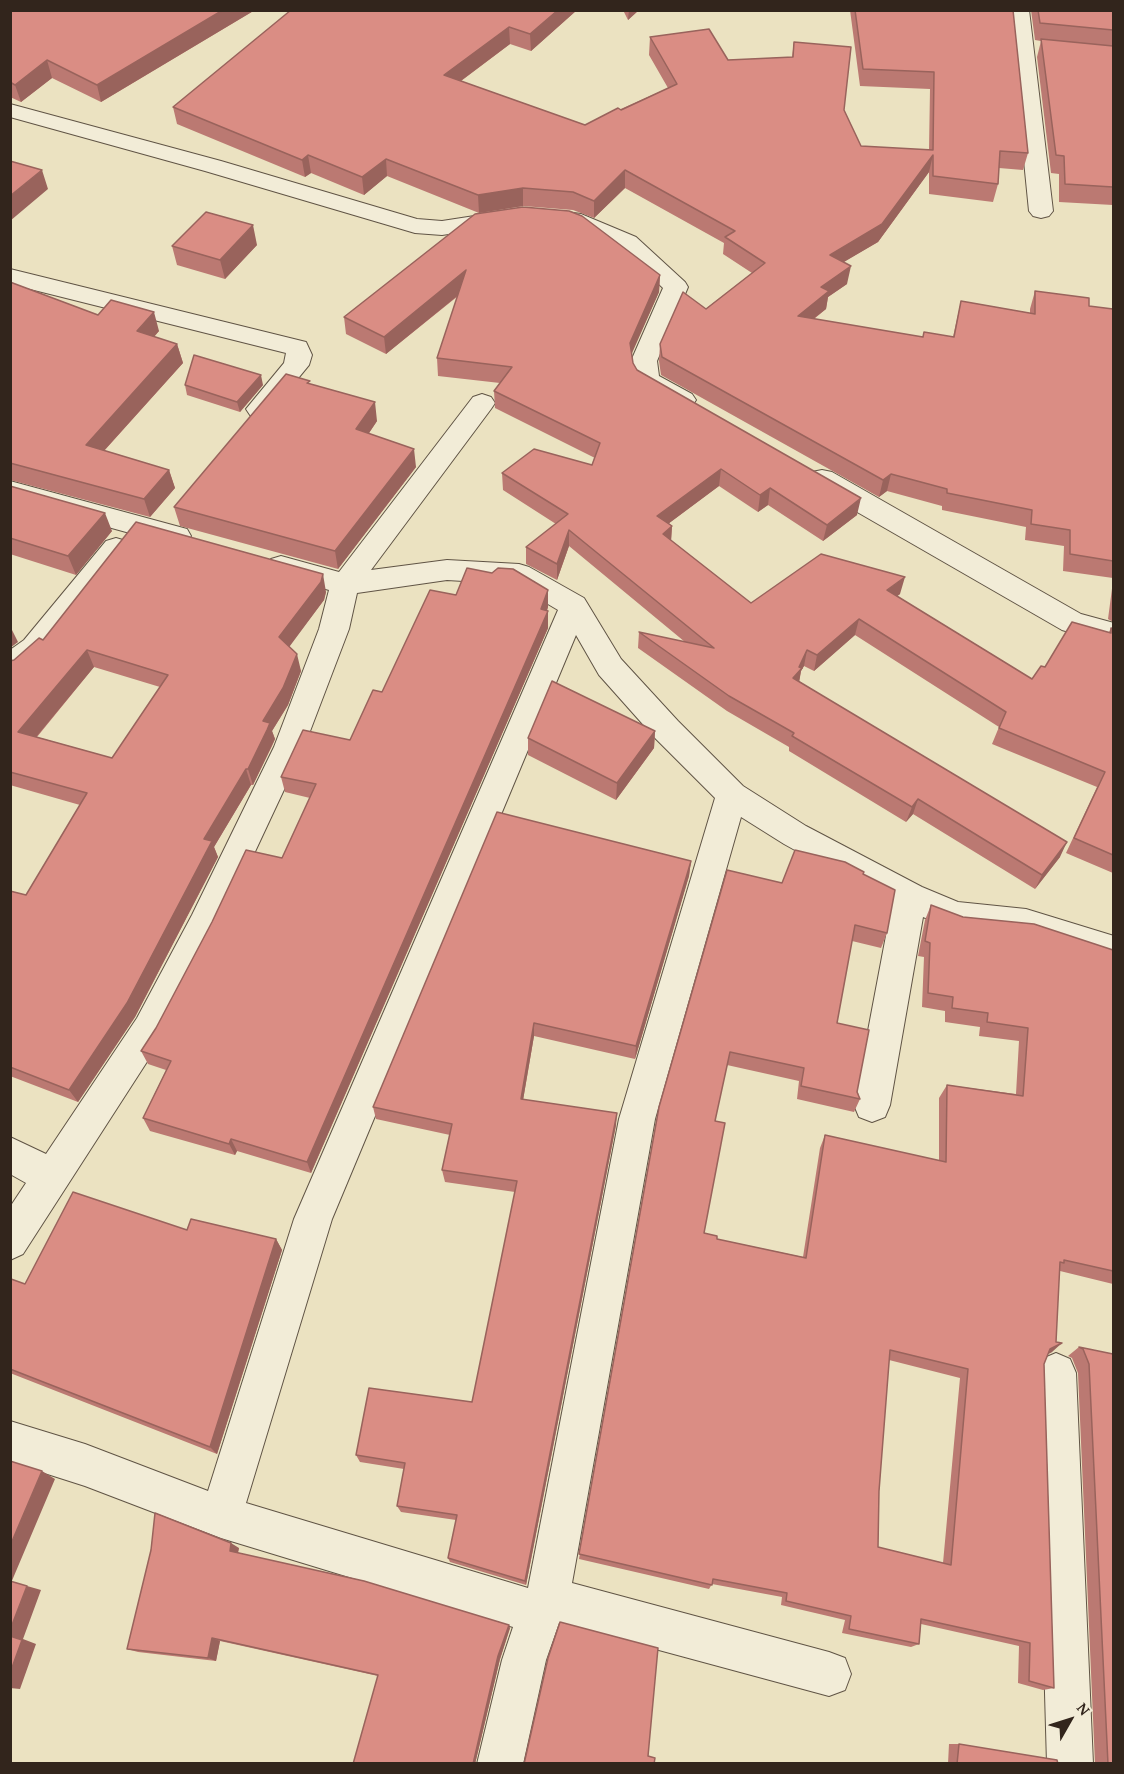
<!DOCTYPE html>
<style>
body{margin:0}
#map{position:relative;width:1124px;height:1774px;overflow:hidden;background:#ebe2c1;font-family:"Gentium Book Plus",serif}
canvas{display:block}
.frame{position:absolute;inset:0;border:12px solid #32251c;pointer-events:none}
.north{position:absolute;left:1040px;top:1690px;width:60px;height:60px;-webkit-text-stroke:4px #f2ecd7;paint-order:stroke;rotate:51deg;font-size:16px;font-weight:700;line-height:24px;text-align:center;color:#32251c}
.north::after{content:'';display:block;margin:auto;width:21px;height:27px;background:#32251c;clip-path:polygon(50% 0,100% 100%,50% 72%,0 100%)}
</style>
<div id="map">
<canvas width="1124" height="1774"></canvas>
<div class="frame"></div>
<div class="north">N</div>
</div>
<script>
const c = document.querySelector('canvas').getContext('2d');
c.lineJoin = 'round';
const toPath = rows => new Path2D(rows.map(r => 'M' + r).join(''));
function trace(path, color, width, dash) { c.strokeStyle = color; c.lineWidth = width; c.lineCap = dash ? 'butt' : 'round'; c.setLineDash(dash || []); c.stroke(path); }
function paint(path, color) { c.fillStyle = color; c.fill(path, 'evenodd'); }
const minor = toPath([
 [1009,10,1029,10,1053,211,1049,216,1041,218,1033,216,1029,211,1009,10],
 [10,104,221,161,417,219,442,221,507,211,515,213,519,218,515,223,507,225,442,235,415,233,205,171,10,117,10,104],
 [558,211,581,214,636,237,685,282,688,287,657,361,659,376,692,394,696,400,692,406,683,409,674,406,638,386,634,380,631,361,663,288,620,247,569,226,550,223,546,218,550,213,558,211],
 [10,269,306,342,312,355,309,365,268,415,259,418,250,415,246,409,284,363,286,353,10,284,10,269],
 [482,394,491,397,495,403,491,409,371,570,447,560,519,564,529,567,584,598,621,659,678,721,743,786,806,826,922,887,958,902,1026,909,1114,936,1114,966,1026,937,956,930,923,917,890,1105,885,1117,872,1122,859,1117,854,1105,892,904,784,844,741,817,655,1119,572,1583,829,1652,845,1658,851,1674,845,1690,829,1696,559,1623,546,1660,523,1764,477,1764,502,1660,513,1627,221,1538,85,1486,10,1462,10,1421,85,1444,208,1491,294,1219,558,610,514,584,447,580,357,593,349,629,304,747,216,935,161,1040,23,1254,10,1260,10,1207,26,1183,10,1174,10,1137,46,1154,137,1018,192,915,274,747,319,629,329,590,271,573,267,566,271,559,281,556,339,572,473,397,482,394],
 [576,635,599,675,656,739,715,798,619,1119,528,1588,246,1503,332,1219,576,635],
 [822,470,832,472,1081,614,1114,623,1114,645,1062,630,812,486,808,479,812,472,822,470],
 [10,481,187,529,191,536,187,543,177,546,10,500,10,481],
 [116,538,126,541,130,548,126,555,44,656,21,675,10,678,10,650,24,640,106,541,116,538],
 [1056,1353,1070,1359,1076,1373,1093,1764,1047,1764,1036,1373,1042,1359,1056,1353]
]);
trace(minor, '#605445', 2);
paint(minor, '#f2ecd7');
paint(toPath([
 [10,10,255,10,101,102,52,78,21,102,10,97],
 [291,10,577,10,531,51,510,44,461,81,585,125,668,88,649,55,650,37,728,60,792,57,794,42,844,110,861,146,929,150,930,89,860,86,850,10,1013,10,1028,153,1023,170,999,168,998,184,993,202,929,194,929,172,878,242,843,262,847,284,828,297,826,309,814,319,923,337,953,337,961,301,1030,313,1030,309,1035,291,1089,306,1113,309,1113,578,1063,571,1064,546,1025,540,1026,527,942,510,942,506,887,491,879,497,661,375,659,361,660,344,752,273,723,254,724,243,625,188,594,218,573,210,523,206,479,213,387,176,364,195,311,173,305,177,177,124,173,107],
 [623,10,639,10,628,20],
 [1031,10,1113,10,1113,205,1059,202,1059,174,1051,173,1037,57,1041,41,1035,40],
 [475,214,660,275,659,292,631,354,633,363,637,370,857,515,823,541,768,505,758,512,719,486,669,523,672,526,671,540,751,603,900,594,897,596,1032,679,1045,667,1109,632,1111,628,1113,629,1113,873,1066,853,1097,787,992,744,999,727,855,635,814,671,804,666,801,671,799,681,1060,857,1035,889,913,814,906,822,789,751,789,747,727,711,638,648,639,632,685,642,569,546,557,580,526,564,526,547,556,524,503,490,502,473,592,465,595,458,495,408,494,391,500,383,438,376,437,358,458,296,386,354,346,334,344,317],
 [257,245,225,279,177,265,172,246],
 [10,282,98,315,159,331,154,337,177,344,183,363,104,451,169,470,175,488,150,517,10,480],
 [310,384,377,421,369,433,416,467,338,569,180,526,174,507],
 [185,385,263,385,240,412,187,395],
 [10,486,112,531,76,575,10,554],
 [1113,581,1113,622,1108,619],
 [548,590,548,607,547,611,548,628,311,1173,237,1151,235,1155,150,1131,143,1118,166,1070,148,1064,141,1051,282,858,310,798,285,792,281,777,350,740,382,692,456,595],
 [326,592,324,600,289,646,301,671,288,705,272,731,275,739,272,746,253,785,251,785,214,847,218,857,135,1017,78,1102,10,1076,10,891,26,895,80,805,10,785,10,661,14,660,43,640],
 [94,667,160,687,112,758,37,737],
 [655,731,654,748,616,800,528,755,528,738],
 [691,861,689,876,635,1059,534,1036,523,1100,616,1125,526,1585,450,1562,448,1558,456,1520,401,1512,397,1506,404,1469,360,1462,356,1455,472,1402,515,1192,445,1182,442,1170,450,1135,376,1119,373,1107],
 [863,874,887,933,881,948,852,941,837,1023,860,1099,854,1112,797,1099,799,1081,727,1065,715,1121,704,1233,717,1239,803,1257,820,1148,825,1135,939,1161,939,1098,947,1085,1016,1094,1019,1041,979,1036,980,1027,945,1022,945,1011,922,1007,924,957,918,956,925,920,931,905,963,917,1113,950,1113,1284,1060,1271,1052,1352,1048,1354,1044,1364,1054,1688,1043,1690,1018,1683,1019,1646,921,1624,919,1644,911,1647,842,1633,845,1620,781,1605,782,1597,712,1584,709,1589,579,1559,659,1107,782,883],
 [889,1360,960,1378,943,1563,878,1547,879,1491],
 [187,1230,276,1239,282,1250,217,1454,10,1373,10,1281,25,1284],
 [1079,1347,1113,1354,1113,1764,1095,1764,1078,1373,1072,1358,1068,1356],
 [239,1548,238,1553,510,1628,500,1659,475,1764,378,1676,220,1641,216,1661,138,1652,127,1649,151,1550],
 [949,1744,959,1744,1058,1764,948,1764]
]), '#bb7972');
paint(toPath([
 [223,10,255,10,101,102,97,85],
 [558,10,577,10,531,51,530,34],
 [629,10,639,10,628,20],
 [509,27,510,44,446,92,444,75],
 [47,60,52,78,21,102,15,85],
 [308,155,311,173,305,177,302,160],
 [933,155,929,172,878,242,827,272,830,255],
 [386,159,387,176,364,195,362,177],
 [42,170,48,189,10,221,10,196],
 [625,170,625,188,594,218,594,201],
 [523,188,523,206,479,213,478,195],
 [253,225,257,245,225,279,220,260],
 [851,266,847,284,828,297,826,309,795,333,798,316,821,287],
 [466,270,467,288,386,354,384,337],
 [660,275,659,292,629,360,630,343],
 [154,312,159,331,142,350,137,331],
 [177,344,183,363,92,464,86,445],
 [261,375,263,385,240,412,237,402],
 [375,402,377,421,359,448,356,429],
 [414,449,416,467,338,569,335,551],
 [721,469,719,486,656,533,657,516],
 [169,470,175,488,150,517,144,499],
 [891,474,887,491,879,497,883,480],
 [770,488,768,505,758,512,760,495],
 [861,498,857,515,823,541,827,525],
 [105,513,112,531,76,575,68,556],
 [672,526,671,542,663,534],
 [569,530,569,546,557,580,557,564],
 [323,574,326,592,324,600,284,654,279,637],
 [905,577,900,594,883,607,887,590],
 [548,590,548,607,543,621,548,611,548,628,311,1173,307,1162,541,609],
 [859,619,855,635,814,671,817,655],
 [10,626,18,642,10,648],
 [87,650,94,667,27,748,18,732],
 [807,650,804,666,801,671,799,683,793,678],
 [297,654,301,671,288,705,272,731,275,739,253,785,248,769,263,721],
 [655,731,654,748,616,800,617,783],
 [246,769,251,785,214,847,218,857,135,1017,78,1102,69,1090,204,839],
 [918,799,913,814,906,822,912,807],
 [1067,842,1060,857,1035,889,1042,875],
 [691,861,689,876,635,1059,636,1046],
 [534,1023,534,1036,521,1112,521,1099],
 [617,1113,616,1125,526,1585,525,1581],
 [231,1139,237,1151,235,1155,229,1144],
 [276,1239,282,1250,217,1454,210,1447],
 [1062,1343,1052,1352,1040,1358,1050,1349],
 [42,1471,55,1479,11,1583,10,1546],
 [231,1543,239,1548,237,1556,230,1551],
 [27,1586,41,1590,23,1639,36,1644,20,1689,10,1688,10,1630],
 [509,1625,510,1628,500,1659,475,1764,473,1764,498,1656],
 [212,1638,220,1641,216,1661,208,1658]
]), '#99635c');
const building = toPath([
 [10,10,223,10,97,85,47,60,15,85,10,82,10,10],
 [291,10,558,10,530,34,509,27,444,75,585,125,618,108,621,110,677,84,650,37,709,29,728,60,793,57,794,42,851,47,844,110,861,146,933,150,934,72,863,69,855,10,1013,10,1028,153,1000,151,998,184,933,176,933,155,882,224,830,255,851,266,821,287,829,291,798,316,923,337,924,332,954,337,961,301,1035,314,1035,291,1089,298,1089,306,1113,309,1113,561,1070,554,1070,530,1031,524,1032,510,947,493,947,489,891,474,883,480,662,357,660,344,683,292,706,309,765,263,725,237,735,231,625,170,594,201,573,192,523,188,478,195,386,159,362,177,308,155,302,160,173,107,291,10],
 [1038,10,1113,10,1113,30,1040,23,1038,10],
 [1041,39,1113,46,1113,187,1065,184,1064,156,1056,155,1041,39],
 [10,161,42,170,10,196,10,161],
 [523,207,569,211,582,216,660,275,630,343,633,363,637,370,861,498,827,525,770,488,760,495,721,469,657,516,672,526,663,534,751,603,821,554,905,577,887,590,1032,679,1041,666,1045,667,1072,622,1111,633,1111,628,1113,629,1113,855,1074,838,1105,772,999,728,1006,712,859,619,817,655,807,650,799,667,802,668,793,678,1067,842,1042,875,918,799,912,807,792,736,794,733,729,696,639,632,714,648,569,530,557,564,526,547,568,514,502,473,534,449,592,465,600,443,494,391,512,367,437,358,466,270,384,337,344,317,475,214,523,207],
 [206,212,253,225,220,260,172,246,206,212],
 [10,282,98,315,111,300,154,312,137,331,177,344,86,445,169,470,144,499,10,463,10,282],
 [194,355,261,375,237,402,185,385,194,355],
 [286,374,310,381,307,383,375,402,356,429,414,449,335,551,174,507,286,374],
 [10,486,105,513,68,556,10,538,10,486],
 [136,522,323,574,321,582,279,637,297,654,283,688,263,721,270,723,267,730,248,769,246,769,204,839,212,841,127,1003,69,1090,10,1067,10,891,26,895,87,793,10,772,10,661,14,660,39,638,43,640,136,522],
 [87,650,168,675,112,758,18,732,87,650],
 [467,568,492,573,498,568,513,569,548,590,541,609,548,611,307,1162,231,1139,229,1144,143,1118,171,1061,141,1051,156,1028,212,922,246,850,282,858,316,784,281,777,303,730,350,740,373,690,382,692,430,590,456,595,467,568],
 [552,681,655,731,617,783,528,738,552,681],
 [497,812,691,861,636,1046,534,1023,521,1099,617,1113,525,1581,448,1558,457,1515,397,1506,405,1463,356,1455,369,1388,472,1402,517,1181,442,1170,452,1124,373,1107,497,812],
 [795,850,845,862,864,872,863,874,895,890,887,933,855,925,837,1023,869,1030,857,1092,860,1099,801,1086,804,1068,730,1052,715,1121,725,1123,704,1233,717,1236,717,1239,806,1258,825,1135,946,1162,947,1085,1023,1096,1028,1028,987,1022,988,1013,952,1008,953,997,928,993,930,943,925,941,931,905,963,917,1034,924,1113,950,1113,1271,1064,1260,1064,1263,1060,1262,1056,1342,1062,1343,1050,1349,1044,1364,1054,1688,1029,1681,1030,1643,921,1619,919,1644,849,1629,851,1616,786,1601,787,1593,713,1579,712,1585,579,1554,659,1107,727,870,782,883,795,850],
 [890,1350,968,1369,951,1565,878,1547,879,1491,890,1350],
 [73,1192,187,1230,191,1219,276,1239,210,1447,10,1369,10,1281,11,1279,25,1284,73,1192],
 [1079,1347,1113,1354,1113,1764,1108,1764,1089,1364,1083,1349,1079,1347],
 [10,1461,42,1471,10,1546,10,1461],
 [155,1513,231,1543,230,1551,364,1581,509,1625,498,1656,473,1764,353,1764,378,1675,212,1638,208,1658,127,1649,151,1550,155,1513],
 [10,1581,27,1586,10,1630,10,1581],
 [560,1622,658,1648,648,1756,655,1758,654,1764,524,1764,548,1658,560,1622],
 [10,1636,22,1640,10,1673,10,1636],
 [959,1744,1057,1760,1058,1764,957,1764,959,1744]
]);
paint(building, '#da8d84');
trace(building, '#99635c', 1.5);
</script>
